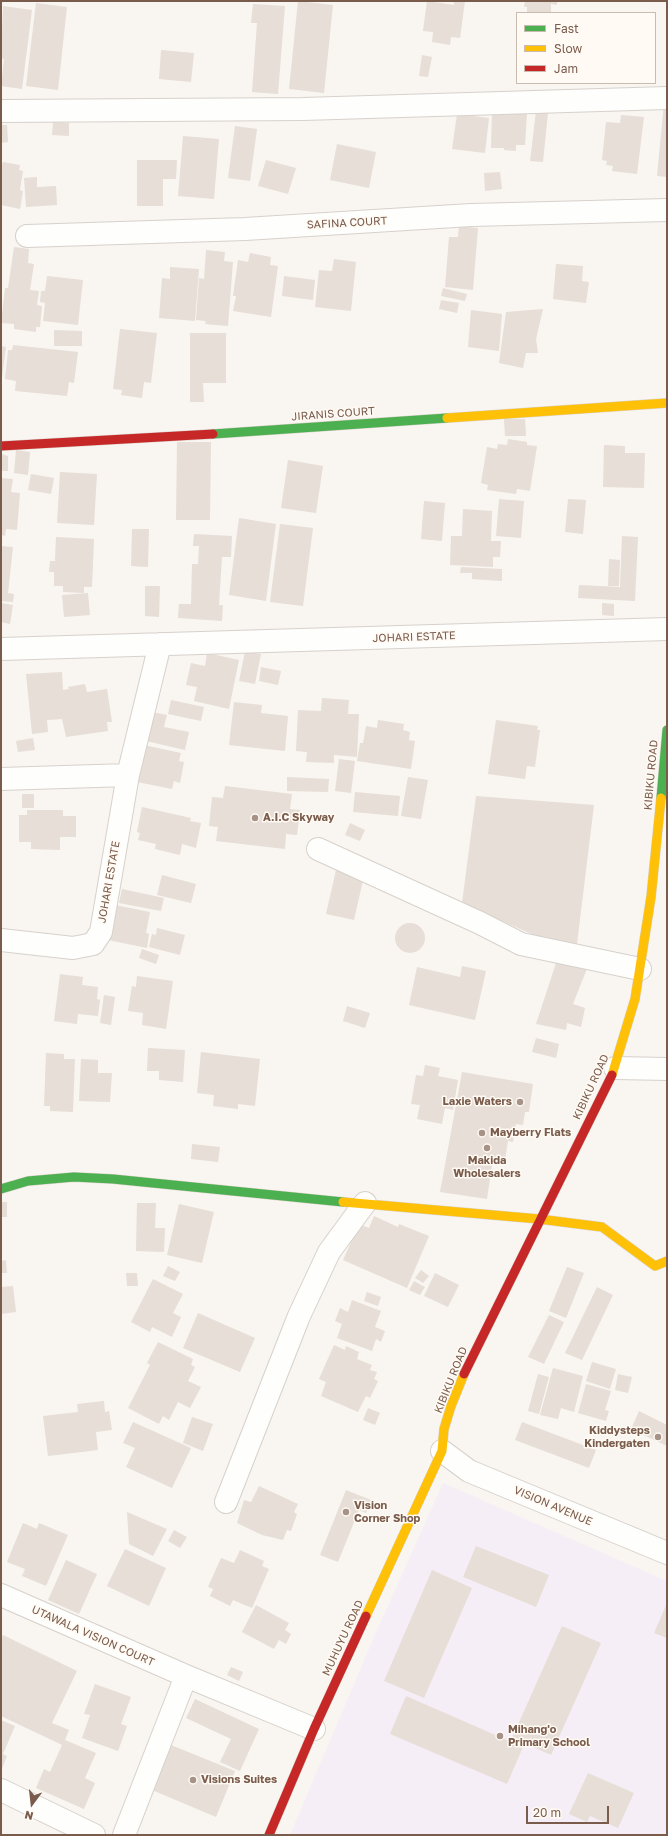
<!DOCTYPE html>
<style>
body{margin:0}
#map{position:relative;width:668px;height:1836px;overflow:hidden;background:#f9f5f0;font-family:"Golos Text",sans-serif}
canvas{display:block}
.frame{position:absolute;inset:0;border:2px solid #7a5c4d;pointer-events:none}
.legend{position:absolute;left:516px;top:12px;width:140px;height:72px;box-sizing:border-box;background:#fffaf3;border:1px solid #cabbb1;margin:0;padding:5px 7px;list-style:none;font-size:12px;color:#7a5c4d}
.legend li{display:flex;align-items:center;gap:8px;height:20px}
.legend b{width:20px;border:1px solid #cabbb1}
.north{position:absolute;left:12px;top:1784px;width:40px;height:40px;-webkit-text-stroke:3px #fffaf3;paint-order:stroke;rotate:195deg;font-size:11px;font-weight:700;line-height:16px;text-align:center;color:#7a5c4d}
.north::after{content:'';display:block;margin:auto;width:14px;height:18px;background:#7a5c4d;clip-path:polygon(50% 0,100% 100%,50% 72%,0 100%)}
.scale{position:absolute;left:526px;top:1806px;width:83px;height:18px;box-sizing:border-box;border:2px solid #7a5c4d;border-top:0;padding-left:5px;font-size:12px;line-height:14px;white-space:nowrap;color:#7a5c4d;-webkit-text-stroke:3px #fffaf3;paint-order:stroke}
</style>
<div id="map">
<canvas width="668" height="1836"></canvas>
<div class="frame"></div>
<ul class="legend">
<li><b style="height:5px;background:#4caf50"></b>Fast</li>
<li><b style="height:5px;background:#ffc107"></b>Slow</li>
<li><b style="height:5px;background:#c62828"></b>Jam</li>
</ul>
<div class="north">N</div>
<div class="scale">20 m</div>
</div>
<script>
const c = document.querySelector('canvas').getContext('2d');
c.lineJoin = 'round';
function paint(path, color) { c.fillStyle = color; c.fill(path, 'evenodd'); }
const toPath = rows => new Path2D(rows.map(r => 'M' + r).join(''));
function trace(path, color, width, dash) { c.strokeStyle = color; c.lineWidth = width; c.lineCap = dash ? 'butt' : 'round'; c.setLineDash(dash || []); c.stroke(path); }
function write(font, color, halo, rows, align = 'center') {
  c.font = font + ' "Golos Text",sans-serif'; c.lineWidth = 3; c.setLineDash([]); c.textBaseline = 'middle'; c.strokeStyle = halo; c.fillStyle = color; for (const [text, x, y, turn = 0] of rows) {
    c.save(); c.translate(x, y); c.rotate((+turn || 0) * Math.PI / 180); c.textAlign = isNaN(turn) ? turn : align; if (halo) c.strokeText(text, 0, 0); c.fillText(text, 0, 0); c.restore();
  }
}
paint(toPath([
 [443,1483,667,1581,667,1835,290,1835,374,1637]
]), '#f6eef6');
paint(toPath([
 [298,1,333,5,324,93,289,89],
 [427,1,454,5,454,1,465,1,460,38,451,37,450,45,432,42,433,32,423,31],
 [525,1,557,1,557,5,551,4,551,13,527,13,527,7,524,7],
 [36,3,67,7,58,90,26,86],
 [253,4,285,6,278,94,252,92,257,23,251,23],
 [3,6,32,10,22,89,1,86,4,59,1,58],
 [161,50,194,53,191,82,159,79],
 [422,55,432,57,428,77,419,76],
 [664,103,667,104,667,177,657,176],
 [536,111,548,113,543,162,530,161],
 [492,112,527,113,525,145,516,145,516,151,504,150,504,148,491,148],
 [457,114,489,118,485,153,452,149],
 [621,115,644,117,637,174,612,171,613,166,606,165,607,161,602,160,606,122,620,123],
 [53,122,69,123,69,136,52,135],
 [1,125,7,125,8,142,1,143],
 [235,126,257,129,250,181,228,178],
 [183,136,219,139,214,199,178,196],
 [337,144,376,152,369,188,330,180],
 [137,160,177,160,176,179,163,179,163,206,137,206],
 [266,160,296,168,288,194,258,186],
 [3,162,20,165,19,170,23,171,20,190,23,191,20,209,1,205,1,168],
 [500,172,502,189,485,191,484,173],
 [37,177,37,187,56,186,57,205,26,207,24,178],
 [459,226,478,228,473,290,445,287,449,237,458,237],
 [14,247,29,249,28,263,34,264,30,290,39,291,37,305,42,306,40,327,36,327,36,332,14,329,14,324,1,323,5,288,8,288],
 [206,250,225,252,224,261,233,262,228,326,205,324,206,321,196,320,199,278,204,279],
 [250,253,271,257,270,265,278,266,271,317,233,311,236,296,233,296,238,260,248,262],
 [334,259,356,262,351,311,315,307,319,270,332,271],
 [556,264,583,266,582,281,589,282,586,303,553,299],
 [170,267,199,269,195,321,159,318,162,278,170,279],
 [47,276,83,280,78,325,43,321,45,303,40,302,41,291,45,291],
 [284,276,315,280,313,300,282,296],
 [443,288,467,294,465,301,441,296],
 [441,300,459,303,457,313,439,309],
 [543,309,536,339,538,353,526,353,523,368,499,363,506,312],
 [471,310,502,314,499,351,468,347],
 [120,329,157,333,151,383,144,382,142,398,121,395,122,390,113,389],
 [54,330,82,331,82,346,54,346],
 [190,333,226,333,226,383,203,383,204,402,190,402],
 [13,345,78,352,74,383,69,382,67,396,15,391,16,381,5,379,8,350,12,350],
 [1,346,6,347,2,378,1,378],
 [504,419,525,419,526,436,505,436],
 [508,439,527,442,527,445,537,446,530,491,517,489,516,494,487,490,488,485,481,483,487,447,497,449,498,444,507,445],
 [177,442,211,442,210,520,176,520],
 [604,445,625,446,625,453,645,453,644,488,603,487],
 [16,450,30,452,28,475,14,473],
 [1,454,8,456,8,471,1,471],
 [288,460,323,466,316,513,281,508],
 [60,472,97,474,94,525,57,523],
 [31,474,54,478,51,494,28,490],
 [1,478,13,479,11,492,20,493,17,530,6,529,5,536,1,535],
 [499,499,524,501,521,538,496,536],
 [568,499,586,500,583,534,565,532],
 [424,501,445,503,442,541,421,539],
 [463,509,492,511,491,541,501,541,500,557,493,557,493,567,450,565,451,536,462,536],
 [239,518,276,524,266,601,229,595],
 [280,524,313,528,303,606,270,602],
 [132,529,149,529,148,567,131,566],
 [194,534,232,536,231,557,222,557,219,605,223,605,222,621,178,618,179,604,191,604,192,564,198,564,199,546,193,546],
 [622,536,638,537,635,601,578,598,579,585,620,587],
 [56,537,94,539,92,587,84,587,84,593,63,592,63,586,54,586,54,572,49,572,50,561,55,561],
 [1,546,13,547,8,593,14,594,13,602,1,601],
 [609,559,620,560,619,586,608,586],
 [461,567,502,569,502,581,472,579,472,573,460,573],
 [145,586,160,586,159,617,145,616],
 [88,593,90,615,64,617,62,595],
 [1,603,13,605,10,624,1,622],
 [602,603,614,604,614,616,602,615],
 [245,651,261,654,255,684,239,681],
 [207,653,239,660,229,709,194,701,197,687,186,685,191,663,205,666],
 [261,667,281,671,278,685,259,681],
 [62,672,63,690,69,689,68,687,85,684,87,692,107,689,112,722,107,722,108,731,66,737,62,719,47,720,48,732,32,734,26,674],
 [322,698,349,700,348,714,359,714,357,757,334,755,334,763,306,762,307,752,296,751,298,710,321,711],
 [171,700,204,707,201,721,168,714],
 [234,702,262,705,261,713,288,716,285,751,229,745],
 [152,712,167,715,164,727,189,732,185,750,146,741],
 [378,720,404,724,403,730,410,732,409,740,415,741,411,769,357,761,360,743,363,743,366,726,377,728],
 [496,720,538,726,537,730,540,730,535,767,527,766,525,779,488,774],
 [33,738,35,750,18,752,16,741],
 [144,745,181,753,179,761,184,762,180,783,174,781,172,789,137,782],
 [339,759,355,761,351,793,335,791],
 [287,777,329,779,328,792,287,791],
 [408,777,428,780,421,819,401,816],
 [225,786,292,794,290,809,300,810,297,835,286,834,285,849,216,841,218,827,209,826,212,797,223,798],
 [355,792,400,796,398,816,353,812],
 [22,794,34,794,34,808,22,808],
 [476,796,594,805,577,944,565,949,462,903],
 [142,807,191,818,190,821,201,823,196,848,182,844,180,855,155,849,156,844,138,840,140,833,137,832],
 [27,810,63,810,63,816,76,816,76,837,60,837,60,850,31,849,31,842,19,842,19,815,27,815],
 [350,823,365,830,360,841,345,835],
 [336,870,364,876,354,920,326,914],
 [162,875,196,884,191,903,157,895],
 [122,889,164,898,161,911,119,903],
 [115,905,150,912,146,933,149,934,147,948,108,940],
 '395 938a15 15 0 1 1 30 0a15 15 0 1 1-30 0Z',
 [157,928,185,935,180,955,149,947,152,934,156,935],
 [142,949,159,955,156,964,139,958],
 [558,957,588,966,573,1004,585,1008,581,1027,567,1023,566,1030,536,1024],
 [462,966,486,971,475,1020,409,1005,417,967,460,977],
 [60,974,83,977,82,985,98,987,97,999,100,1000,98,1016,78,1014,77,1024,54,1021],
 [137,976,173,981,166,1029,142,1025,143,1013,128,1011,132,986,136,987],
 [104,995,115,997,111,1025,100,1023],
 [347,1006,370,1013,365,1028,343,1021],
 [536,1038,559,1044,556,1058,532,1052],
 [148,1048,185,1050,183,1082,159,1080,159,1071,147,1071],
 [201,1052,260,1059,255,1106,238,1104,238,1109,213,1106,214,1095,197,1093],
 [46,1053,64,1054,64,1059,75,1059,73,1112,50,1111,50,1106,44,1106],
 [81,1059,98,1060,98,1073,112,1073,110,1102,79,1101],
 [425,1065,440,1068,438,1076,458,1080,453,1110,445,1108,442,1124,417,1119,420,1105,411,1104,416,1075,423,1076],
 [462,1072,533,1084,529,1112,525,1112,523,1125,516,1124,513,1142,508,1141,505,1160,493,1158,487,1199,440,1192],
 [192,1144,220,1147,218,1162,191,1159],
 [1,1202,7,1202,7,1217,1,1217],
 [137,1203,156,1203,155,1228,165,1228,164,1252,136,1251],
 [179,1204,214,1212,202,1263,167,1255],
 [374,1216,398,1227,399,1224,429,1236,407,1288,343,1260,359,1224,369,1228],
 [6,1260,7,1273,1,1273,1,1261],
 [168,1266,180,1272,175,1281,163,1276],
 [567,1267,584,1273,566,1318,549,1311],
 [421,1270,429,1276,423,1283,415,1278],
 [126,1273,137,1273,138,1286,127,1286],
 [435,1273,459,1285,448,1307,424,1296],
 [153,1279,183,1294,173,1313,181,1317,172,1337,152,1327,150,1332,131,1322],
 [414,1281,425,1287,420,1295,409,1290],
 [13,1286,16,1312,1,1314,1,1287],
 [597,1287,613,1295,582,1360,565,1353],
 [367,1292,381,1297,378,1306,364,1301],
 [352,1300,381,1311,375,1327,385,1331,381,1342,376,1339,372,1351,337,1338,342,1324,335,1321,340,1308,348,1312],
 [198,1313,255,1338,240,1372,183,1348],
 [549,1315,564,1322,544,1364,528,1357],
 [158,1342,193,1359,191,1365,195,1367,188,1381,201,1387,190,1408,178,1402,169,1420,163,1416,159,1424,128,1408,150,1365,147,1363],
 [334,1345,345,1350,346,1346,359,1352,357,1359,372,1365,370,1370,377,1372,374,1379,378,1381,370,1398,366,1396,358,1412,321,1396,326,1382,319,1379],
 [592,1362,616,1369,610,1389,586,1381],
 [553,1368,583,1376,574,1412,561,1408,558,1419,540,1415],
 [538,1374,549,1377,539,1414,528,1411],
 [618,1374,632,1377,628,1393,615,1390],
 [586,1384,611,1391,605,1410,609,1411,606,1421,578,1413],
 [104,1401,105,1412,109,1411,112,1430,96,1432,98,1450,48,1456,43,1416,78,1412,77,1404],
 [368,1408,380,1413,375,1425,363,1420],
 [639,1411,667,1425,667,1446,631,1429],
 [192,1417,213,1424,203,1451,183,1443],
 [133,1422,191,1448,172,1488,126,1467,135,1448,123,1443],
 [522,1422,596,1450,589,1468,515,1440],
 [259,1486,298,1504,294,1512,297,1514,291,1531,287,1530,283,1540,262,1535,237,1523,244,1500,251,1502],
 [346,1490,371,1500,366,1513,359,1510,338,1562,320,1555],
 [127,1512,167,1529,153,1556,129,1544],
 [23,1523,37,1529,39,1523,68,1535,46,1586,22,1576,25,1569,7,1562],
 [174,1530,187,1537,180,1548,168,1541],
 [476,1546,549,1575,536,1607,463,1577],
 [125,1549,166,1568,149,1606,107,1586],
 [240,1550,264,1561,262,1566,269,1569,252,1608,233,1600,230,1606,210,1596,213,1589,208,1587,221,1558,234,1563],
 [66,1560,97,1574,79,1614,48,1600],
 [432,1570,472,1588,424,1698,384,1681],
 [667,1603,667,1638,654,1633],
 [256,1605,289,1623,285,1630,291,1634,286,1644,279,1640,274,1649,242,1632],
 [562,1626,601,1643,551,1755,512,1738],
 [3,1635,77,1671,52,1723,69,1730,65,1740,96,1753,85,1778,95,1783,84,1809,36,1788,44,1769,50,1772,62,1745,1,1716,1,1639],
 [231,1667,243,1672,239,1681,227,1675],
 [95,1684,131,1697,121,1724,127,1726,118,1751,82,1738,90,1715,84,1714],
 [406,1696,523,1747,507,1784,390,1734],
 [195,1699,259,1729,240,1771,220,1762,231,1739,186,1718],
 [1,1720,15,1726,3,1754,7,1756,1,1771],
 [171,1745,235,1771,216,1817,152,1790],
 [588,1773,634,1793,618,1828,590,1816,587,1822,569,1814]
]), '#e6ded7');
const street = toPath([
 [1,111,303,109,667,98],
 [27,236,245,229,471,215,667,210],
 [1,649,667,629],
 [1,779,128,775],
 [318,849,480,923,521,944,640,969],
 [1,940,73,948,93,944,101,932,128,775,160,644],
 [615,1068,667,1069],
 [442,1451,469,1471,667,1553],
 [226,1502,299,1316,329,1252,365,1203],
 [1,1595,186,1676,314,1729],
 [1,1790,94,1835],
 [124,1835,186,1676]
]);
const fast = toPath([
 [213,434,447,418],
 [661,798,667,730],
 [1,1189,28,1181,74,1177,113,1179,343,1202]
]);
const slow = toPath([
 [447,418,667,403],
 [612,1075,635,999,651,897,661,798],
 [343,1202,539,1219,602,1227,655,1266,667,1261],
 [366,1616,442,1451,444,1429,451,1406,464,1374]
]);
const jam = toPath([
 [1,446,213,434],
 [464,1374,612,1075],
 [269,1835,314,1729,366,1616]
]);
trace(street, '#d7d1cb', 24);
trace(fast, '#d9d2cb', 10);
trace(slow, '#d9d2cb', 10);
trace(jam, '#d9d2cb', 10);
trace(street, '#fefefd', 22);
trace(fast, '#4caf50', 9);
trace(slow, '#ffc107', 9);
trace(jam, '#c62828', 9);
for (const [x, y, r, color] of [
 [255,818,4,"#a69286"],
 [520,1102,4,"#a69286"],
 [482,1133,4,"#a69286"],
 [487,1148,4,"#a69286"],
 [658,1437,4,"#a69286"],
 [346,1512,4,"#a69286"],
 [500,1736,4,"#a69286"],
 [193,1780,4,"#a69286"]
]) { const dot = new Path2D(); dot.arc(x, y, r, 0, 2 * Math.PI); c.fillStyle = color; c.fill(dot); trace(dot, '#fffaf3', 1.5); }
write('11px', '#7a5c4d', '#fffaf3', [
 ["SAFINA COURT",347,223,-3],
 ["JIRANIS COURT",333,414,-4],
 ["JOHARI ESTATE",414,637,-2],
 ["KIBIKU ROAD",651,775,-85],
 ["JOHARI ESTATE",109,882,-80],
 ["KIBIKU ROAD",591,1087,-65],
 ["KIBIKU ROAD",451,1380,-68],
 ["VISION AVENUE",553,1506,23],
 ["UTAWALA VISION COURT",93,1636,24],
 ["MUHUYU ROAD",343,1638,-65]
]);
write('bold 11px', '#7a5c4d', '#fffaf3', [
 ["A.I.C Skyway",263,818],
 ["Laxie Waters",512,1102,"right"],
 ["Mayberry Flats",490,1133],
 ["Makida",487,1161,"center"],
 ["Wholesalers",487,1174,"center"],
 ["Kiddysteps",650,1431,"right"],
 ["Kindergaten",650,1444,"right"],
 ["Vision",354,1506],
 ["Corner Shop",354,1519],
 ["Mihang'o",508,1730],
 ["Primary School",508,1743],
 ["Visions Suites",201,1780]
], 'left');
</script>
